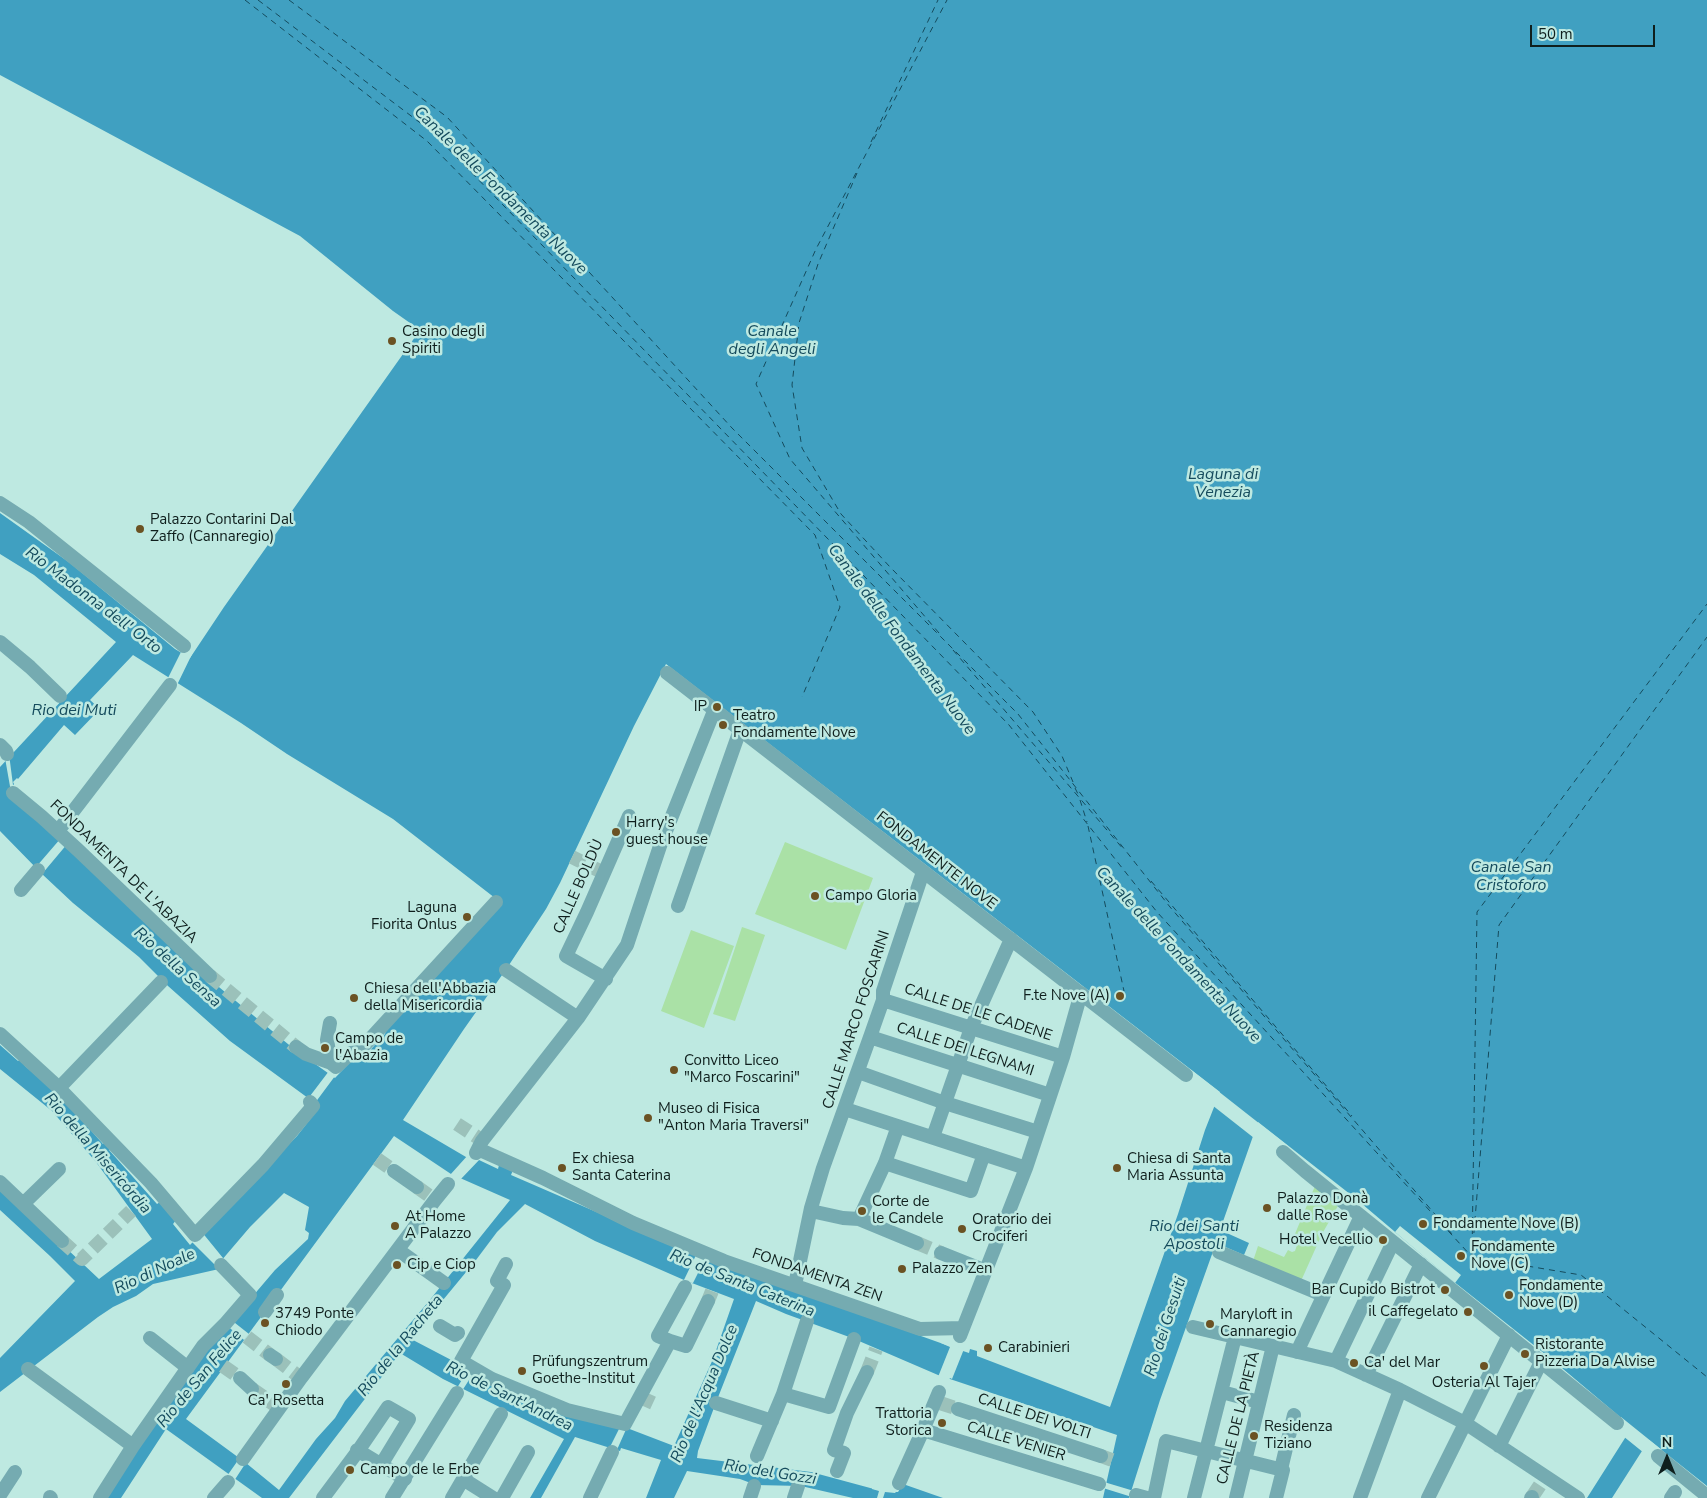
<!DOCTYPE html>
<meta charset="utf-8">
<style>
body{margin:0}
#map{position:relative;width:1707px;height:1498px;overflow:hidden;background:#bee9e1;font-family:"Nunito Sans",sans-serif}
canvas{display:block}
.north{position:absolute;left:1642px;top:1433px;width:50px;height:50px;-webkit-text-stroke:4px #bee9e1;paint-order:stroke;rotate:0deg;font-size:14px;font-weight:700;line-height:20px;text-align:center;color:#0f1f1d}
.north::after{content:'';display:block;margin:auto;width:18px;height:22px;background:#0f1f1d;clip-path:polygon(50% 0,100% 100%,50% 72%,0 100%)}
.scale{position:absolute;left:1530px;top:25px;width:125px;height:22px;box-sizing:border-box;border:2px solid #0f1f1d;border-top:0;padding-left:6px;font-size:15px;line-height:18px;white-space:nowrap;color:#0f1f1d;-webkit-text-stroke:4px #bee9e1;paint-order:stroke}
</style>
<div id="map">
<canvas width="1707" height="1498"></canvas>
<div class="north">N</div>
<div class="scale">50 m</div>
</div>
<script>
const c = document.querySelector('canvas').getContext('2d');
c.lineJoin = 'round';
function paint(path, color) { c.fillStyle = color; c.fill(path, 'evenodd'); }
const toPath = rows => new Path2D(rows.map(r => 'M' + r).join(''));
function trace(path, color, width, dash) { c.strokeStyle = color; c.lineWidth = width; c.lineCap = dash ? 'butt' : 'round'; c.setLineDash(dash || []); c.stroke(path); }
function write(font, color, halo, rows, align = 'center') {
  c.font = font + ' "Nunito Sans",sans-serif'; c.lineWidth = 5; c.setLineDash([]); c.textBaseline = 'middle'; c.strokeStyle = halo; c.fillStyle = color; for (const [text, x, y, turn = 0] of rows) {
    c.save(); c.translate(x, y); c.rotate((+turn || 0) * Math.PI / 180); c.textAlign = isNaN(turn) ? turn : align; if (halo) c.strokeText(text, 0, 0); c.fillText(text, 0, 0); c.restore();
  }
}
paint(toPath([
 [785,842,873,878,846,950,755,914],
 [742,927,765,935,735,1021,713,1014],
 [691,930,734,946,704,1028,661,1011],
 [1315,1186,1339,1204,1322,1234,1301,1281,1253,1261,1258,1246,1284,1257,1288,1250,1292,1252,1295,1251,1297,1245,1296,1242,1292,1241]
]), '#aae1a6');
paint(toPath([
 [0,0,1707,0,1707,1486,1649,1440,1612,1498,1587,1498,1632,1427,1550,1358,1453,1281,1355,1198,1258,1122,1220,1230,1249,1243,1244,1255,1216,1243,1160,1400,1129,1498,1103,1498,1117,1435,938,1375,852,1338,786,1314,756,1301,715,1405,698,1451,697,1458,811,1472,885,1492,895,1493,903,1484,943,1498,853,1498,801,1486,756,1485,740,1479,687,1471,674,1498,646,1498,661,1460,621,1448,620,1451,575,1437,541,1498,530,1498,564,1439,443,1379,400,1353,289,1498,262,1498,166,1429,121,1498,103,1498,201,1357,275,1270,308,1239,309,1233,305,1230,309,1207,284,1193,250,1227,221,1261,219,1269,153,1284,136,1296,113,1307,98,1317,0,1392,0,1358,75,1281,50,1256,0,1210,0,1186,99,1279,152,1239,96,1162,52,1111,0,1069,0,1045,18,1061,21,1059,25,1066,62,1098,103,1144,105,1142,110,1148,109,1150,157,1204,160,1202,176,1220,173,1224,190,1245,297,1136,315,1113,308,1098,230,1041,168,986,139,957,73,903,42,874,0,831,0,767,116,642,34,575,0,554,0,513,70,563,175,649,190,658,224,607,420,330,393,311,300,236,0,75],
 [133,655,241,723,287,754,393,819,495,898,387,1026,385,1034,362,1059,357,1055,335,1078,294,1049,185,959,8,793,14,784,13,782,17,778,18,779,64,725,75,735,100,709,90,700],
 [666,664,1220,1092,1205,1130,1178,1214,1110,1407,977,1356,977,1351,970,1349,969,1353,963,1351,705,1259,511,1175,513,1170,499,1165,498,1169,479,1160,466,1157,403,1120,464,1029,507,968,546,909,560,883,634,726],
 [394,1136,451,1174,510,1200,429,1301,345,1401,335,1418,316,1439,279,1490,246,1463,186,1419],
 [525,1204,595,1241,684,1280,734,1299,713,1359,674,1446,457,1363,413,1340,443,1300,476,1260,497,1232]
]), '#40a0c1');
paint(toPath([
 [192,649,194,650,177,685,169,681,170,680,168,678,182,650,189,655],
 [9,754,13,785,15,786,11,792,5,758],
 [61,838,68,843,42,874,36,867],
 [1190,1069,1288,1146,1286,1148,1259,1126,1254,1138,1212,1105,1217,1092,1189,1071],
 [329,1071,335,1075,338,1072,315,1103,307,1100],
 [468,1155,481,1158,460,1180,450,1175],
 [1400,1226,1461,1275,1455,1283,1395,1232],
 [201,1231,223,1258,221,1261,219,1269,191,1241],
 [697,1253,706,1257,693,1283,683,1282],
 [230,1319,249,1334,244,1340,225,1324],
 [942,1341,964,1349,952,1379,950,1378,949,1380,938,1377,950,1347,941,1343],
 [469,1368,474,1372,462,1391,457,1388],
 [1621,1417,1662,1450,1661,1453,1650,1444,1644,1453,1623,1436,1629,1427,1619,1419],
 [622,1423,628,1425,616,1452,609,1449],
 [241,1456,247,1461,234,1481,227,1476],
 [1104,1482,1134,1491,1132,1497,1103,1488],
 [903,1484,898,1492,885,1492,883,1498,877,1498,879,1491,872,1489,872,1486,895,1491]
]), '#bee9e1');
trace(toPath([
 [245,0,427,141,815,535,840,607,802,697],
 [258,0,431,131,1009,725,1157,912,1472,1257],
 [289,0,447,117,732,428,1018,714,1170,907,1452,1234],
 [871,142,938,0],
 [857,173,818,264,799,323,792,385,802,448,841,514,890,567,1033,712,1062,756,1073,782],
 [939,633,790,459,756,384,816,249,947,0],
 [953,650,1124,850],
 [1075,788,1079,796],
 [1080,800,1087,822],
 [1088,826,1124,991],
 [1151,881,1352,1116],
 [1473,1244,1499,925,1707,637],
 [1472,1256,1477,912,1707,604],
 [1473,1257,1581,1275,1707,1377]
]), '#154b5d', 1, [6, 5]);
trace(toPath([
 [572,857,602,872],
 [210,976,296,1047],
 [457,1124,480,1139],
 [377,1159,394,1171],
 [417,1187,435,1200],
 [62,1241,82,1259,131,1211],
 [917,1243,941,1253],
 [708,1301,712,1291],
 [247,1337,270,1355],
 [276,1359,301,1378],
 [223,1366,240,1378],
 [867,1372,876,1349],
 [252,1389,279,1408],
 [642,1398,653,1403],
 [940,1403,958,1409],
 [1101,1456,1112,1460],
 [1532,1497,1542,1482]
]), '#9bc1ba', 14, [14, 7]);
trace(toPath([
 [0,503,29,522,184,646],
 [0,642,30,667,60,696],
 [667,673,1186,1075],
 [0,745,6,751,7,754],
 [13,793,42,817,78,850,210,976],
 [58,831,170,685],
 [21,890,38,870],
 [678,906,740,730],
 [506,970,578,1018],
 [606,979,566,956,587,912,629,816],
 [883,1000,1063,1057],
 [330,1023,327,1040,331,1063],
 [0,1034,59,1088,151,1183,195,1235,263,1165,313,1106,310,1102],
 [870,1037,1050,1095],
 [296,1047,306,1054,331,1063,336,1067,351,1053,357,1052,361,1049,496,902],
 [858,1072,945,1103,1038,1132],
 [59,1088,161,982],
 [845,1109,1026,1168],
 [933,1137,971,1028,1011,939],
 [478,1149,543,1178,633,1223,724,1261,920,1329,963,1328],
 [1283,1152,1305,1171,1617,1423],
 [476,1153,482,1141,578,1018,627,945,660,846,714,711],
 [885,1163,971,1191,984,1154],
 [394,1171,417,1187],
 [0,1182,62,1241],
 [23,1204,59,1169],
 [811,1211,843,1218,859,1219,917,1243],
 [859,1219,885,1163,898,1126],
 [398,1250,444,1283],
 [1219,1252,1323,1295],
 [941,1253,986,1271],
 [506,1264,497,1281,504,1285,461,1361,492,1379,567,1410,625,1424,670,1341,658,1336,685,1287],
 [795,1285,811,1208,823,1168,870,1037,883,1000,883,991,923,872],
 [265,1312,277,1295],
 [440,1326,455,1335,458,1333],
 [1193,1327,1336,1361,1400,1390,1465,1423,1578,1498],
 [960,1336,1026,1168,1063,1057,1081,993],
 [150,1338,188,1368],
 [670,1341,686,1346,708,1301],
 [1297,1352,1361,1216],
 [270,1355,276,1359],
 [1336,1361,1393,1242],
 [28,1369,133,1446],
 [1366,1375,1421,1264],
 [240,1378,252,1389],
 [1222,1392,1259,1402],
 [783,1394,829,1407,854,1339],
 [716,1403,772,1421],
 [958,1409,1101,1456],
 [923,1430,1099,1484],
 [1499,1446,1541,1362],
 [357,1450,405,1479],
 [757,1456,783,1394,807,1321],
 [1658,1456,1707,1496],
 [243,1459,301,1378,435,1200,448,1184],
 [1281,1469,1294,1415],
 [837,1471,844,1453,834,1450,847,1413,867,1372],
 [463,1479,493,1498],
 [899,1483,923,1430,939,1392],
 [0,1495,15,1472],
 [1136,1495,1147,1498],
 [50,1497,51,1498],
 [100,1498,133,1446,203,1346,225,1324,250,1295,221,1265],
 [214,1498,228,1482],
 [323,1498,358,1451,388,1407,409,1419,381,1465],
 [392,1498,457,1393],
 [452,1498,501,1414],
 [502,1498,528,1452],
 [590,1498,612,1452],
 [750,1498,754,1486],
 [794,1498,798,1486],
 [1154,1498,1166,1441,1283,1470,1276,1498],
 [1194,1498,1235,1337],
 [1236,1498,1273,1346],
 [1360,1498,1400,1390],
 [1428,1498,1509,1335],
 [1531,1498,1532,1497],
 [1671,1498,1675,1492]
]), '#75abb1', 14);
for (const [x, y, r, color] of [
 [392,341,5,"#6b5223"],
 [140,529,5,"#6b5223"],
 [717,707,5,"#6b5223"],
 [723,725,5,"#6b5223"],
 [616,832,5,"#6b5223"],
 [815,896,5,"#6b5223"],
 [467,917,5,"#6b5223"],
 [1120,996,5,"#6b5223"],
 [354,998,5,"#6b5223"],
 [325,1048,5,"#6b5223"],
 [674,1070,5,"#6b5223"],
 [648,1118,5,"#6b5223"],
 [562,1168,5,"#6b5223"],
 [1117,1168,5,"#6b5223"],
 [1267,1208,5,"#6b5223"],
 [862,1211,5,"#6b5223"],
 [1423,1224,5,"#6b5223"],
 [395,1226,5,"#6b5223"],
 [962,1229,5,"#6b5223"],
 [1383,1240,5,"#6b5223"],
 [1461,1256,5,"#6b5223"],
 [397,1265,5,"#6b5223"],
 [902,1269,5,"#6b5223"],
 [1445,1290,5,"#6b5223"],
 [1509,1295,5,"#6b5223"],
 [1468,1312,5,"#6b5223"],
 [265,1323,5,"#6b5223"],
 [1210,1324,5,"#6b5223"],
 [988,1348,5,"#6b5223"],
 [1525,1354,5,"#6b5223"],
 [1354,1363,5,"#6b5223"],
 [1484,1366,5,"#6b5223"],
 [522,1371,5,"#6b5223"],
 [286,1384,5,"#6b5223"],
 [942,1423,5,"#6b5223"],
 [1254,1436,5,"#6b5223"],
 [350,1470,5,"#6b5223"]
]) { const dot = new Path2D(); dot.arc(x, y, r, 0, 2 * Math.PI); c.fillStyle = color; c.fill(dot); trace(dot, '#bee9e1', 2); }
write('15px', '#0f1f1d', '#bee9e1', [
 ["Casino degli",402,332],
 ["Spiriti",402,349],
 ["Palazzo Contarini Dal",150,520],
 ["Zaffo (Cannaregio)",150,537],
 ["IP",707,707,"right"],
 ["Teatro",733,716],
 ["Fondamente Nove",733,733],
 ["Harry's",626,823],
 ["guest house",626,840],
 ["Campo Gloria",825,896],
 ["Laguna",457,908,"right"],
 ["Fiorita Onlus",457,925,"right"],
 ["Chiesa dell'Abbazia",364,989],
 ["della Misericordia",364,1006],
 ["F.te Nove (A)",1110,996,"right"],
 ["Campo de",335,1039],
 ["l'Abazia",335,1056],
 ["Convitto Liceo",684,1061],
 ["\"Marco Foscarini\"",684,1078],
 ["Museo di Fisica",658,1109],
 ["\"Anton Maria Traversi\"",658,1126],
 ["Ex chiesa",572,1159],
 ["Santa Caterina",572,1176],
 ["Chiesa di Santa",1127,1159],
 ["Maria Assunta",1127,1176],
 ["Palazzo Donà",1277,1199],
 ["dalle Rose",1277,1216],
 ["Corte de",872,1202],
 ["le Candele",872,1219],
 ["At Home",405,1217],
 ["A Palazzo",405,1234],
 ["Oratorio dei",972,1220],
 ["Crociferi",972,1237],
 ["Fondamente Nove (B)",1433,1224],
 ["Hotel Vecellio",1373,1240,"right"],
 ["Fondamente",1471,1247],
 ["Nove (C)",1471,1264],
 ["Cip e Ciop",407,1265],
 ["Palazzo Zen",912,1269],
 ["Fondamente",1519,1286],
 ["Nove (D)",1519,1303],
 ["Bar Cupido Bistrot",1435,1290,"right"],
 ["il Caffegelato",1458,1312,"right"],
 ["3749 Ponte",275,1314],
 ["Chiodo",275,1331],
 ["Maryloft in",1220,1315],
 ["Cannaregio",1220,1332],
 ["Ristorante",1535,1345],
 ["Pizzeria Da Alvise",1535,1362],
 ["Carabinieri",998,1348],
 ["Prüfungszentrum",532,1362],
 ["Goethe-Institut",532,1379],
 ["Ca' del Mar",1364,1363],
 ["Osteria Al Tajer",1484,1383,"center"],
 ["Ca' Rosetta",286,1401,"center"],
 ["Trattoria",932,1414,"right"],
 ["Storica",932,1431,"right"],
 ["Residenza",1264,1427],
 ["Tiziano",1264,1444],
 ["Campo de le Erbe",360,1470]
], 'left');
write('15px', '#0f1f1d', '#bee9e1', [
 ["FONDAMENTE NOVE",936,861,38],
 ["FONDAMENTA DE L'ABAZIA",123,872,44],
 ["CALLE BOLDÙ",579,887,-66],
 ["CALLE DE LE CADENE",978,1013,18],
 ["CALLE MARCO FOSCARINI",857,1020,-72],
 ["CALLE DEI LEGNAMI",965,1050,18],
 ["FONDAMENTA ZEN",817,1276,19],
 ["CALLE DEI VOLTI",1034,1417,18],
 ["CALLE DE LA PIETÀ",1239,1418,-76],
 ["CALLE VENIER",1016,1442,17]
]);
write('italic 16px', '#154b5d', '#bee9e1', [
 ["Canale delle Fondamenta Nuove",500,191,44],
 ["Canale",772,332],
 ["degli Angeli",772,350],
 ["Laguna di",1223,475],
 ["Venezia",1223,493],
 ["Rio Madonna dell' Orto",93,601,37],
 ["Canale delle Fondamenta Nuove",901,640,53],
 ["Rio dei Muti",74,711],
 ["Canale San",1511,868],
 ["Cristoforo",1511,886],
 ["Canale delle Fondamenta Nuove",1178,955,47],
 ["Rio della Sensa",177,968,42],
 ["Rio della Misericórdia",97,1154,49],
 ["Rio dei Santi",1194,1227],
 ["Apostoli",1194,1245],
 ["Rio di Noale",155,1272,-25],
 ["Rio de Santa Caterina",742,1284,22],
 ["Rio dei Gesuiti",1166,1327,-72],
 ["Rio de la Racheta",401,1346,-51],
 ["Rio de San Felice",200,1379,-50],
 ["Rio de l'Acqua Dolce",705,1394,-67],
 ["Rio de Sant'Andrea",509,1397,26],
 ["Rio del Gozzi",770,1473,9]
]);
</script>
